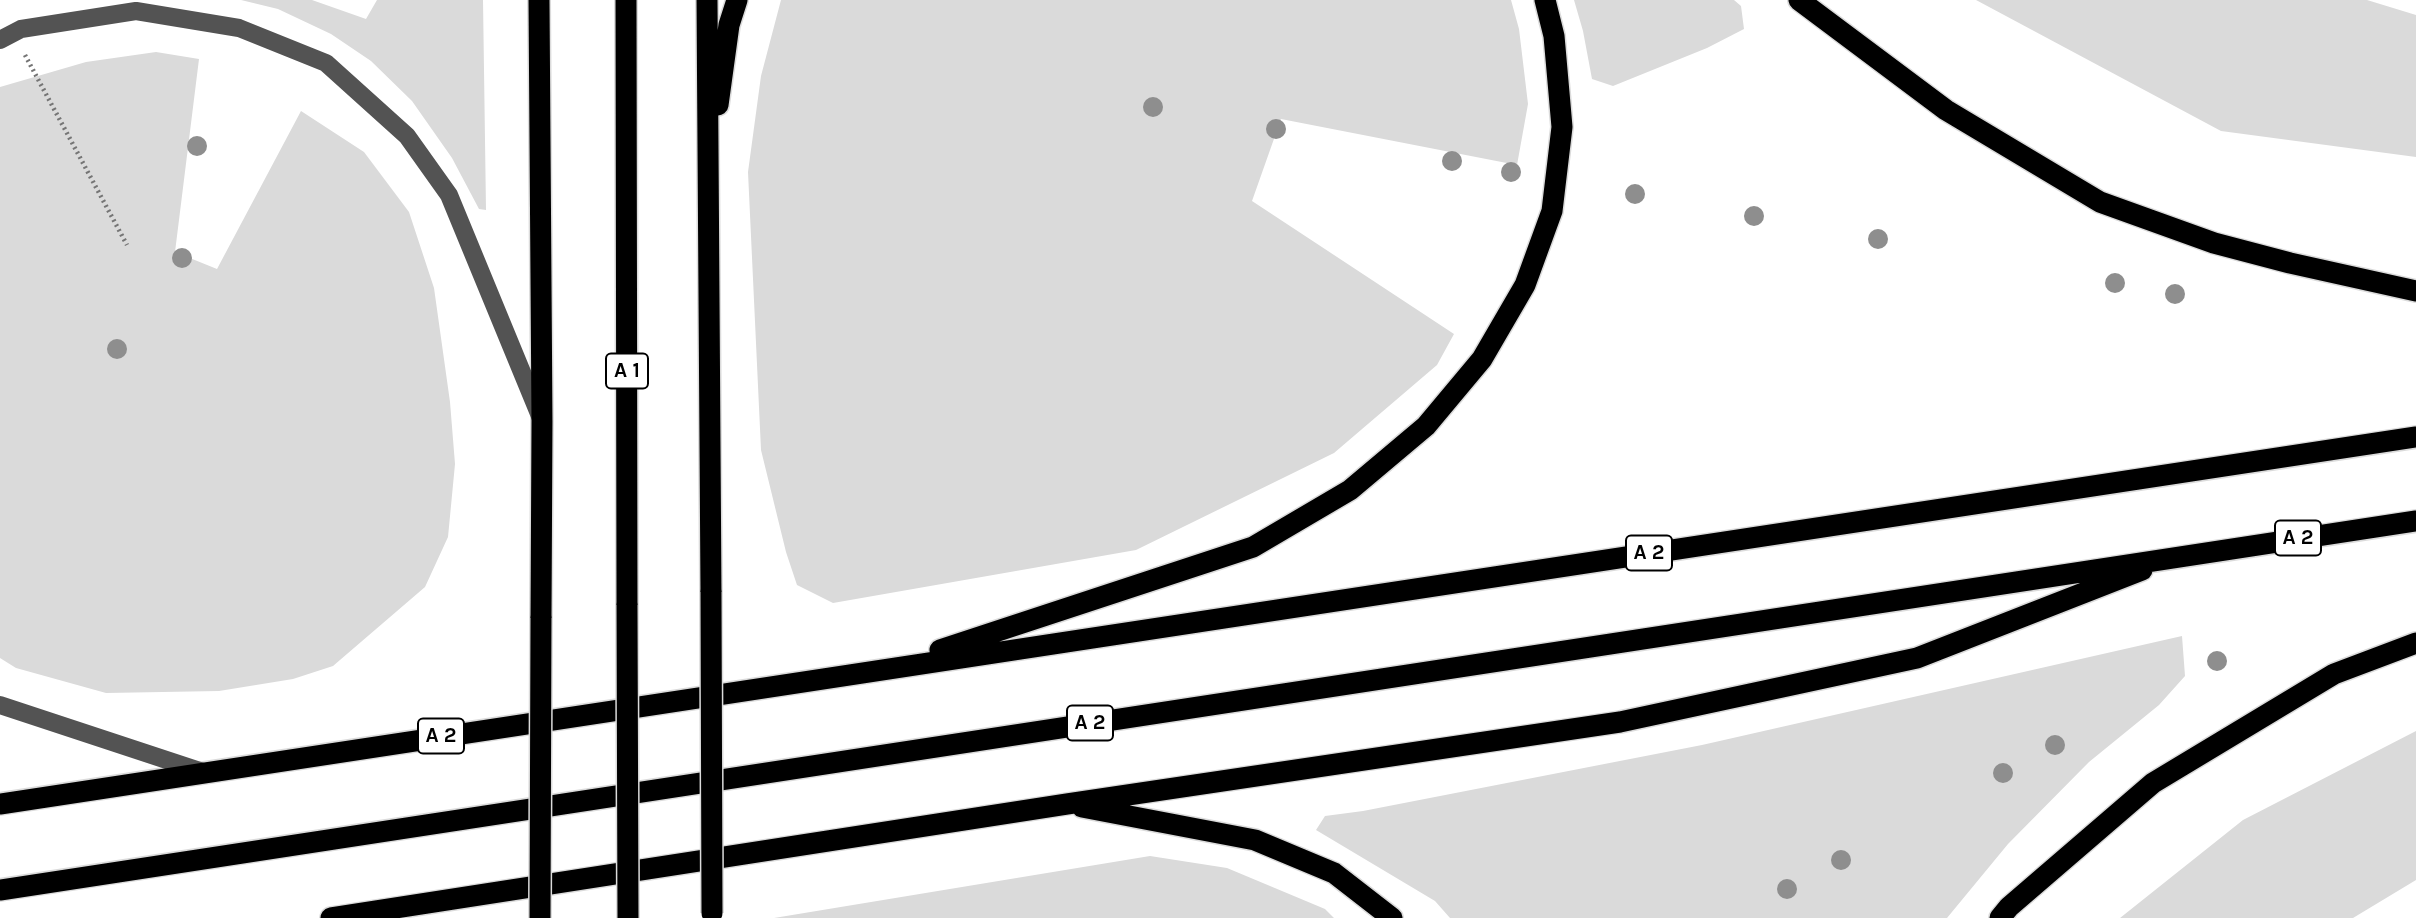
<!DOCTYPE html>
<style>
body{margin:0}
canvas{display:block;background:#fff}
</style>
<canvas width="2416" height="918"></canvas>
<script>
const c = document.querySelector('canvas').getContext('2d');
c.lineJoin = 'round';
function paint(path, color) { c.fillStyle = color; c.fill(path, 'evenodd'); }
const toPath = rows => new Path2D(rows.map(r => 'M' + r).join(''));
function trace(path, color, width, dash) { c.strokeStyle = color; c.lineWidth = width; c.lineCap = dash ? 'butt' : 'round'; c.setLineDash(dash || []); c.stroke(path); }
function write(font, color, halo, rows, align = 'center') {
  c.font = font + ' Karla,sans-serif'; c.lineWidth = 5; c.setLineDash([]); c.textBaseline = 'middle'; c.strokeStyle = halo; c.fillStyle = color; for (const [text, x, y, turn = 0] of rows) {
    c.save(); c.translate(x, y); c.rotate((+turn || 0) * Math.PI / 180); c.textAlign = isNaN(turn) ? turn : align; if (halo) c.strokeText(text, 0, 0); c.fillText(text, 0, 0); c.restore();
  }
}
paint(toPath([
 [241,0,312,0,366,19,377,0,483,0,486,210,479,209,452,158,412,101,371,61,331,34,278,9],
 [781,0,1511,0,1519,29,1528,104,1517,165,1281,119,1252,201,1454,334,1437,365,1334,453,1136,550,833,603,797,585,786,552,761,450,748,172,761,76],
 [1574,0,1734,0,1741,6,1744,29,1707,48,1613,86,1592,79,1583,31],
 [1976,0,2367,0,2416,15,2416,157,2221,131],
 [156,52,199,59,175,252,217,269,301,111,364,152,409,212,434,288,450,402,455,464,448,537,425,587,333,666,293,679,219,691,106,693,16,668,0,658,0,87,86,62],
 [2182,636,2185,676,2159,705,2089,762,2008,844,1947,918,1450,918,1435,901,1316,830,1325,816,1363,811,1702,745],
 [2416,731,2416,880,2353,918,2120,918,2243,820],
 [1150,856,1227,868,1325,909,1334,918,774,918]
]), '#dadada');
const highway = toPath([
 [539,0,542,421,541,618],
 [626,0,627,605],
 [707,0,711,592],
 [1799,0,1946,110,2100,202,2214,243,2290,263,2416,291],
 [718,105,729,25,737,0],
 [940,650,1253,547,1350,490,1426,426,1482,359,1525,285,1552,211,1562,127,1554,36,1545,0],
 [0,804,2416,437],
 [1082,807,1255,840,1334,873,1392,918],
 [0,890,2416,521],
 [331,918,1067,804,1620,722,1917,658,2142,570],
 [2000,918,2009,907,2153,783,2334,674,2416,643]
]);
trace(highway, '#dbdbdb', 24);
trace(toPath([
 [25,55,127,245]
]), '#757575', 4.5, [2, 3.5]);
trace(toPath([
 [0,40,21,29,136,11,239,28,326,63,407,136,449,195,540,416],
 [0,705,203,772]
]), '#535353', 18);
trace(highway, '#000', 21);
const highwayBridge = toPath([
 [711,592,712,913],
 [627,605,628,918],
 [540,918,541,618]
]);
trace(highwayBridge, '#dbdbdb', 24, []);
trace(highwayBridge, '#000', 21);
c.fillStyle = '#8e8e8e';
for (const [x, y] of [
 [1153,107],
 [1276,129],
 [197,146],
 [1452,161],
 [1511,172],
 [1635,194],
 [1754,216],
 [1878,239],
 [182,258],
 [2115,283],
 [2175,294],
 [117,349],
 [2217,661],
 [2055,745],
 [2003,773],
 [1841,860],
 [1787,889]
]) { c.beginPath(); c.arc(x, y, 10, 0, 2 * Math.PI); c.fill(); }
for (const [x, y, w] of [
 [627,371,42],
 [2298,538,46],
 [1649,553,46],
 [1090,723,46],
 [441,736,46]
]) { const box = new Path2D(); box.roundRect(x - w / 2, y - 17.5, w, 35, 5); c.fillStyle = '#fff'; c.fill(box); trace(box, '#000', 2); }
write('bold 21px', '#000', null, [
 ["A 1",627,371],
 ["A 2",2298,538],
 ["A 2",1649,553],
 ["A 2",1090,723],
 ["A 2",441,736]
]);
</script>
